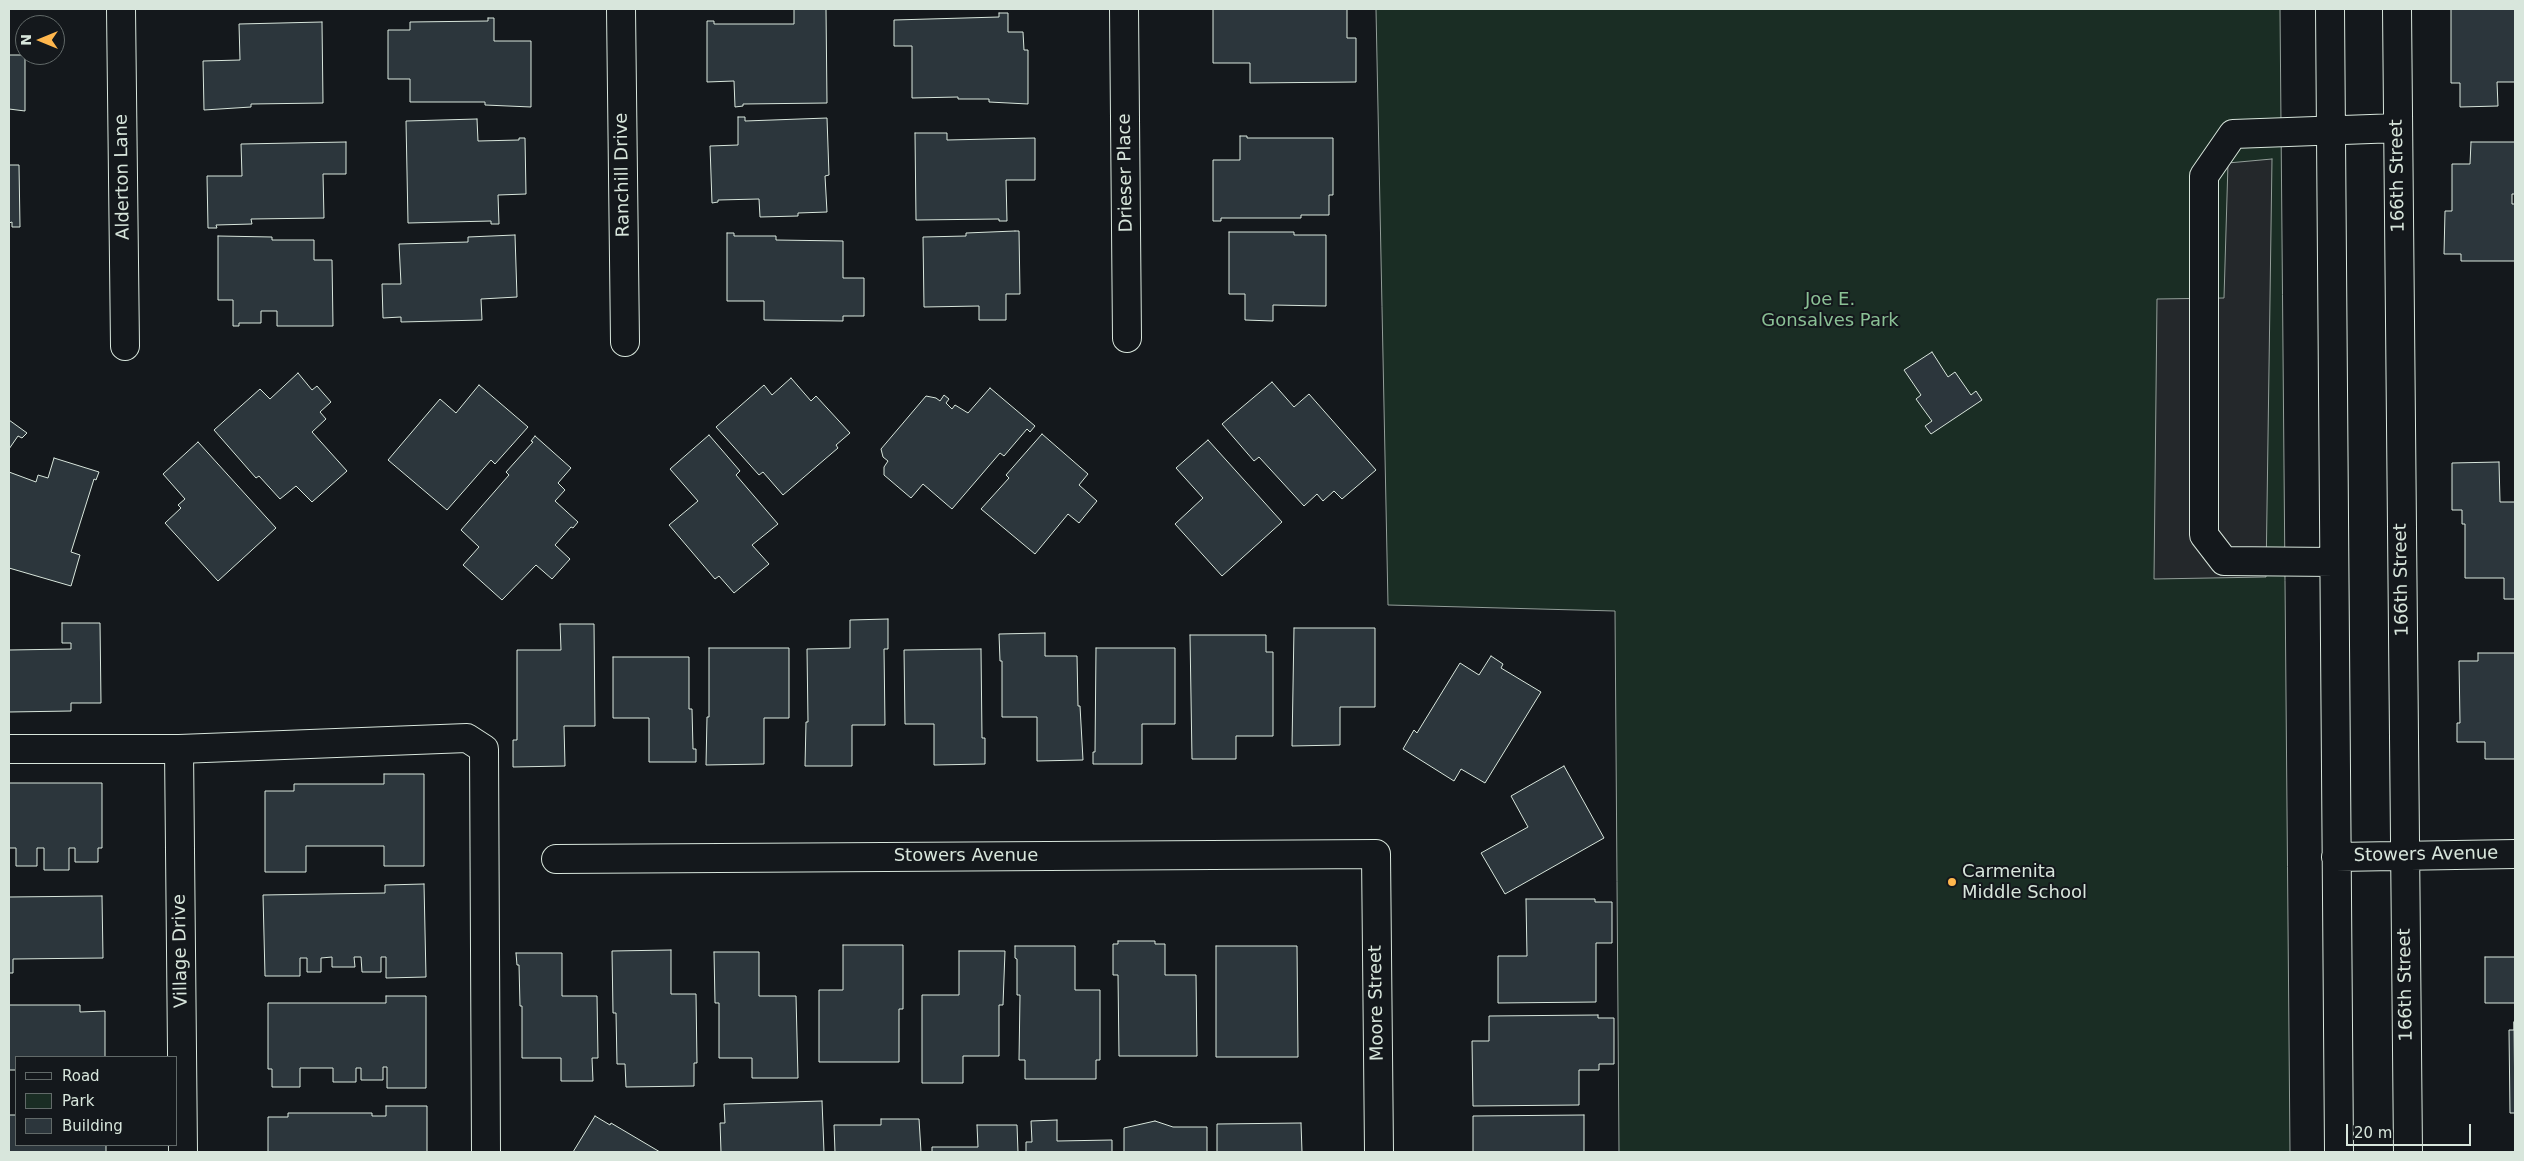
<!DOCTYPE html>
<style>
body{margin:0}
#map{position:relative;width:2524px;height:1161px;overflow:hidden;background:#14181c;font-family:"DejaVu Sans",sans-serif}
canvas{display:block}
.frame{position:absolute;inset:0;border:10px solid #d8e6dc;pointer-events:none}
.legend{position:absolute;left:15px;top:1056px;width:162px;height:90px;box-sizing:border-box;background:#14181c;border:1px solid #626a69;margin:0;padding:6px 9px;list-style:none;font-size:15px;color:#d8e6dc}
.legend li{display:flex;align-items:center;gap:10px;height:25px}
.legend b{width:25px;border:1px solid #626a69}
.north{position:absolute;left:15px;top:15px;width:50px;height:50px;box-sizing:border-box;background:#14181c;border:1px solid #626a69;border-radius:50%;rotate:270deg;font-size:14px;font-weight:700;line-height:20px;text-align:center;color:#d8e6dc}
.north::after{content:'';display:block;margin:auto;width:18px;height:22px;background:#ffb74d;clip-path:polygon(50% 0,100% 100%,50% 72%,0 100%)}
.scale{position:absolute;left:2346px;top:1124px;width:125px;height:22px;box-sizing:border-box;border:2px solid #d8e6dc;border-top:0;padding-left:6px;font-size:15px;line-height:18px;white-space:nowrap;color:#d8e6dc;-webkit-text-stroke:4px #14181c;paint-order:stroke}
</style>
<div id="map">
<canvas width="2524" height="1161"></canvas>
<div class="frame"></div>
<ul class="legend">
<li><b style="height:6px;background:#14181c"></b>Road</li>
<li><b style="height:14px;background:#1a2d24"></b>Park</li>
<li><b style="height:14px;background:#2c363c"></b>Building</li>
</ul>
<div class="north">N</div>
<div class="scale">20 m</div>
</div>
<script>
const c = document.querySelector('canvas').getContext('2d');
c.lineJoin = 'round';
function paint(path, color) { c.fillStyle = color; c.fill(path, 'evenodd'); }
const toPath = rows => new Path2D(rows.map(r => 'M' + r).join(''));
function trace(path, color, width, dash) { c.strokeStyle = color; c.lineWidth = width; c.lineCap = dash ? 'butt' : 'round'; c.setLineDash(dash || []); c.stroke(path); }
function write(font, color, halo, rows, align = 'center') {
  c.font = font + ' "DejaVu Sans",sans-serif'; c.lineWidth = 4; c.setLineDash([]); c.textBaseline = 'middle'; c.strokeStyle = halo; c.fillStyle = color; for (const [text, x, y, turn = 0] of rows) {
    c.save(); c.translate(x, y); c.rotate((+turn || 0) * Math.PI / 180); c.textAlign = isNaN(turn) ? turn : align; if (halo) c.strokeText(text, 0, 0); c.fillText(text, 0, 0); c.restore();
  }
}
const green = toPath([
 [1376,9,2280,9,2290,1152,1619,1152,1615,611,1388,605,1376,9]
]);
paint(green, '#1a2d24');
trace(green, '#939e99', 1);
const parking = toPath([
 [2272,159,2266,577,2154,579,2157,299,2224,298,2228,163,2272,159]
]);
paint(parking, '#24282b');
trace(parking, '#939e99', 1);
const building = toPath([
 [794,9,826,9,827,103,743,104,743,106,735,107,734,81,707,82,707,21,714,21,714,24,794,24,794,9],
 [1213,9,1347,9,1347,38,1356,38,1356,82,1250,83,1250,63,1213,63,1213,9],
 [2451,9,2515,9,2515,82,2497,82,2498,106,2460,107,2460,83,2451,83,2451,9],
 [999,13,1008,13,1008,32,1023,32,1024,50,1028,50,1028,104,989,102,989,99,958,99,958,97,912,98,912,46,894,46,894,20,999,17,999,13],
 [488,18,494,18,494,41,531,41,531,107,485,105,485,102,410,102,410,79,388,79,388,30,410,30,410,22,488,21,488,18],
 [322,22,323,103,251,104,251,107,204,110,203,61,240,60,239,24,322,22],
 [9,55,25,55,25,111,9,109,9,55],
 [738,117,745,117,745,121,827,118,829,175,825,176,827,212,798,213,798,216,760,217,759,199,718,200,718,202,712,203,710,146,738,145,738,117],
 [477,119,478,141,519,140,519,138,525,138,526,194,498,195,499,224,491,224,491,221,408,223,406,121,477,119],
 [915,133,947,133,947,140,1035,138,1035,180,1006,180,1007,221,999,221,999,219,916,220,915,133],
 [1240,136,1247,136,1247,138,1333,138,1333,195,1329,195,1329,215,1301,215,1301,218,1221,218,1221,221,1213,221,1213,160,1240,160,1240,136],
 [346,142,346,174,323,174,324,218,251,219,252,224,216,225,217,228,208,228,207,176,242,176,241,144,346,142],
 [2471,142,2515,142,2515,194,2512,194,2512,204,2515,204,2515,261,2461,261,2461,254,2444,254,2445,211,2452,211,2452,164,2470,164,2471,142],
 [9,165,19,165,20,227,12,227,12,222,9,223,9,165],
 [1015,231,1019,231,1020,294,1006,294,1006,320,979,320,979,306,924,307,923,237,966,236,966,233,1015,231],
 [1229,232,1294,232,1294,235,1326,235,1326,306,1273,305,1273,321,1245,320,1245,294,1229,294,1229,232],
 [727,233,734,233,734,236,776,236,776,240,843,241,843,278,864,278,864,316,843,316,843,321,764,320,764,301,727,301,727,233],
 [515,235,517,297,481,299,482,320,401,322,401,317,383,318,382,284,401,284,399,244,468,242,468,237,515,235],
 [218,236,272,237,272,240,314,240,314,260,332,260,333,326,277,326,277,311,261,311,261,323,239,323,239,326,233,326,233,300,218,300,218,236],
 [1932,352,1948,377,1955,372,1971,395,1976,391,1982,400,1931,434,1925,426,1932,421,1916,399,1921,395,1904,370,1932,352],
 [298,373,312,390,317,386,331,402,320,412,326,419,312,432,347,471,312,502,296,486,280,499,259,476,256,478,214,430,260,389,270,399,298,373],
 [791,378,811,401,816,396,850,433,836,445,838,448,783,495,763,472,759,475,716,427,764,385,772,395,791,378],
 [1272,382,1294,407,1309,394,1376,470,1342,499,1334,491,1323,501,1317,494,1304,506,1259,457,1254,461,1222,424,1272,382],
 [479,385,528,427,495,464,491,460,447,510,388,460,440,399,456,413,479,385],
 [990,388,1035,426,1030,432,1027,429,1004,456,1000,453,952,509,923,484,911,498,884,475,884,467,888,461,883,457,881,449,926,396,936,398,940,401,944,395,949,399,946,403,952,409,955,405,968,413,990,388],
 [9,420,27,433,22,438,18,436,9,449,9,420],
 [1042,434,1088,474,1079,485,1097,501,1079,523,1068,514,1035,554,981,509,1009,478,1006,475,1042,434],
 [709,435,740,471,736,475,778,524,752,545,769,564,734,593,719,576,715,579,669,525,698,501,670,469,709,435],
 [535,436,571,468,558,483,565,490,555,501,578,522,573,528,571,527,555,545,570,559,552,579,536,565,502,600,463,565,479,547,461,530,509,475,506,472,533,442,531,441,535,436],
 [1208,440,1282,522,1222,576,1175,524,1203,498,1176,468,1208,440],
 [198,442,276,528,218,581,165,523,181,508,178,505,185,499,163,474,198,442],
 [54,458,99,472,96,480,94,479,71,552,80,555,71,586,9,568,9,472,36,482,38,475,48,478,54,458],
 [2499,462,2500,502,2515,502,2515,599,2504,599,2504,578,2465,578,2465,524,2462,524,2462,510,2452,510,2452,463,2499,462],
 [888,619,888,649,884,649,885,725,852,725,852,766,805,766,806,722,808,722,807,649,850,648,850,620,888,619],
 [62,623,100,623,101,703,71,703,71,711,9,712,9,650,71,649,71,643,62,643,62,623],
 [560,624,594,624,595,726,564,726,565,766,513,767,513,740,517,740,517,650,561,650,560,624],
 [1294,628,1375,628,1375,707,1340,707,1340,745,1292,746,1294,628],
 [1045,633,1045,656,1077,656,1078,706,1080,706,1083,760,1037,761,1037,717,1002,717,1002,661,1000,661,999,634,1045,633],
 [1190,635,1266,635,1266,652,1273,652,1273,736,1236,736,1236,759,1192,759,1190,635],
 [709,648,789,648,789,718,764,718,764,764,706,765,707,717,709,717,709,648],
 [1096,648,1175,648,1175,724,1142,724,1142,764,1093,764,1093,752,1095,752,1096,648],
 [981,649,982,738,985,738,985,764,934,765,934,724,905,724,904,650,981,649],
 [2478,653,2515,653,2515,759,2485,759,2485,742,2457,742,2457,723,2460,723,2459,661,2478,661,2478,653],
 [1491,656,1503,664,1501,668,1541,692,1485,783,1461,769,1454,781,1403,749,1414,730,1417,733,1460,663,1479,675,1491,656],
 [613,657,689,657,689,709,692,709,693,749,696,749,696,762,649,762,649,718,613,718,613,657],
 [1564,766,1604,838,1505,894,1481,853,1528,827,1511,796,1564,766],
 [384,774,424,774,424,866,384,866,384,846,306,846,306,872,265,872,265,791,294,791,294,784,384,784,384,774],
 [9,783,102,783,102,848,98,848,98,862,75,862,75,848,69,848,69,870,44,870,44,848,37,848,37,866,16,866,16,848,9,848,9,863,9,783],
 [424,884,426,977,386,978,386,957,381,957,381,972,362,972,361,957,354,957,355,967,332,967,332,957,321,958,321,972,307,972,307,958,300,958,300,976,265,976,263,895,385,893,385,885,424,884],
 [102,896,103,958,13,959,13,973,9,973,9,897,102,896],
 [1526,899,1595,899,1595,902,1612,902,1612,943,1596,943,1596,1002,1498,1003,1498,956,1527,956,1526,899],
 [1118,941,1155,941,1155,944,1165,944,1165,975,1196,975,1197,1056,1119,1056,1118,975,1113,975,1113,944,1118,944,1118,941],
 [843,945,903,945,903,1009,899,1009,899,1062,819,1062,819,990,843,990,843,945],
 [1015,946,1075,946,1075,990,1100,990,1100,1060,1096,1060,1096,1079,1025,1079,1025,1060,1019,1060,1020,995,1017,995,1017,959,1015,958,1015,946],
 [1216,946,1297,946,1298,1057,1216,1057,1216,946],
 [671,950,671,994,696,994,697,1063,694,1063,694,1086,626,1087,625,1064,617,1064,616,1013,613,1013,612,951,671,950],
 [959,951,1005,951,1003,1005,999,1005,999,1056,963,1056,963,1083,922,1083,922,995,959,995,959,951],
 [714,952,759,952,759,996,796,996,798,1078,752,1078,752,1058,719,1058,719,1003,715,1003,714,952],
 [516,953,562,953,562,996,597,996,598,1058,592,1058,593,1081,561,1081,561,1058,522,1058,522,1006,520,1006,519,965,517,965,516,953],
 [2485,957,2515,957,2515,1003,2485,1003,2485,957],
 [386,996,426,996,426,1088,387,1088,387,1067,383,1067,383,1080,361,1080,361,1068,356,1068,356,1082,333,1082,333,1068,300,1068,300,1087,272,1087,272,1069,268,1069,268,1003,386,1003,386,996],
 [9,1005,80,1005,80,1012,105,1011,105,1057,16,1057,16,1070,9,1070,9,1005],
 [1598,1015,1598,1018,1614,1018,1614,1064,1599,1064,1599,1070,1579,1070,1579,1105,1473,1106,1472,1041,1489,1041,1489,1016,1598,1015],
 [2514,1022,2515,1113,2510,1113,2509,1030,2514,1030,2514,1022],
 [822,1101,824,1152,721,1152,720,1123,725,1123,724,1104,822,1101],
 [386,1106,427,1106,427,1152,268,1152,268,1117,288,1117,288,1113,372,1113,372,1116,386,1116,386,1106],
 [9,1115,16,1115,16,1145,106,1145,106,1152,9,1152,9,1115],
 [1584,1115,1584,1152,1473,1152,1473,1116,1584,1115],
 [595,1116,610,1125,611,1123,660,1152,573,1152,595,1116],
 [881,1119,919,1119,921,1152,835,1152,834,1125,881,1125,881,1119],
 [1057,1120,1057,1141,1112,1140,1112,1152,1026,1152,1026,1142,1032,1142,1031,1121,1057,1120],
 [1155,1121,1173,1127,1207,1127,1207,1152,1124,1152,1124,1128,1155,1121],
 [1301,1123,1302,1152,1217,1152,1217,1124,1301,1123],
 [977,1125,1017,1125,1018,1152,932,1152,932,1147,978,1147,977,1125]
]);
paint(building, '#2c363c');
trace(building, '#d8e6dc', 1);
const minor = toPath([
 [121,9,125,346],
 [621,9,625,342],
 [1124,9,1127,338],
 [2330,9,2339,1152],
 [2397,9,2408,1152],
 [2334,562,2224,561,2204,535,2204,176,2233,134,2398,128],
 [9,749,179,749,467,738,484,749,486,1152],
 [179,749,183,1152],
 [2336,857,2515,854],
 [556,859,1376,854,1379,1152]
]);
trace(minor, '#d8e6dc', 30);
trace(minor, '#14181c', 28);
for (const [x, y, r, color] of [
 [1952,882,5,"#ffb74d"]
]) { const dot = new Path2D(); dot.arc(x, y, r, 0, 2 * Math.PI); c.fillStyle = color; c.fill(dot); trace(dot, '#14181c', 2); }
write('18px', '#d8e6dc', '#14181c', [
 ["Drieser Place",1126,173,-91],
 ["Ranchill Drive",623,175,-91],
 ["166th Street",2398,176,-91],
 ["Alderton Lane",123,177,-91],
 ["166th Street",2402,580,-91],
 ["Stowers Avenue",2426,855,-1],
 ["Stowers Avenue",966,856],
 ["Village Drive",181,951,-91],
 ["166th Street",2406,985,-91],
 ["Moore Street",1377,1003,-91]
]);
write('18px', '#8ac095', '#14181c', [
 ["Joe E.",1830,300],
 ["Gonsalves Park",1830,321]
]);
write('18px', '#d8e6dc', '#14181c', [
 ["Carmenita",1962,872],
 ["Middle School",1962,893]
], 'left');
</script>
